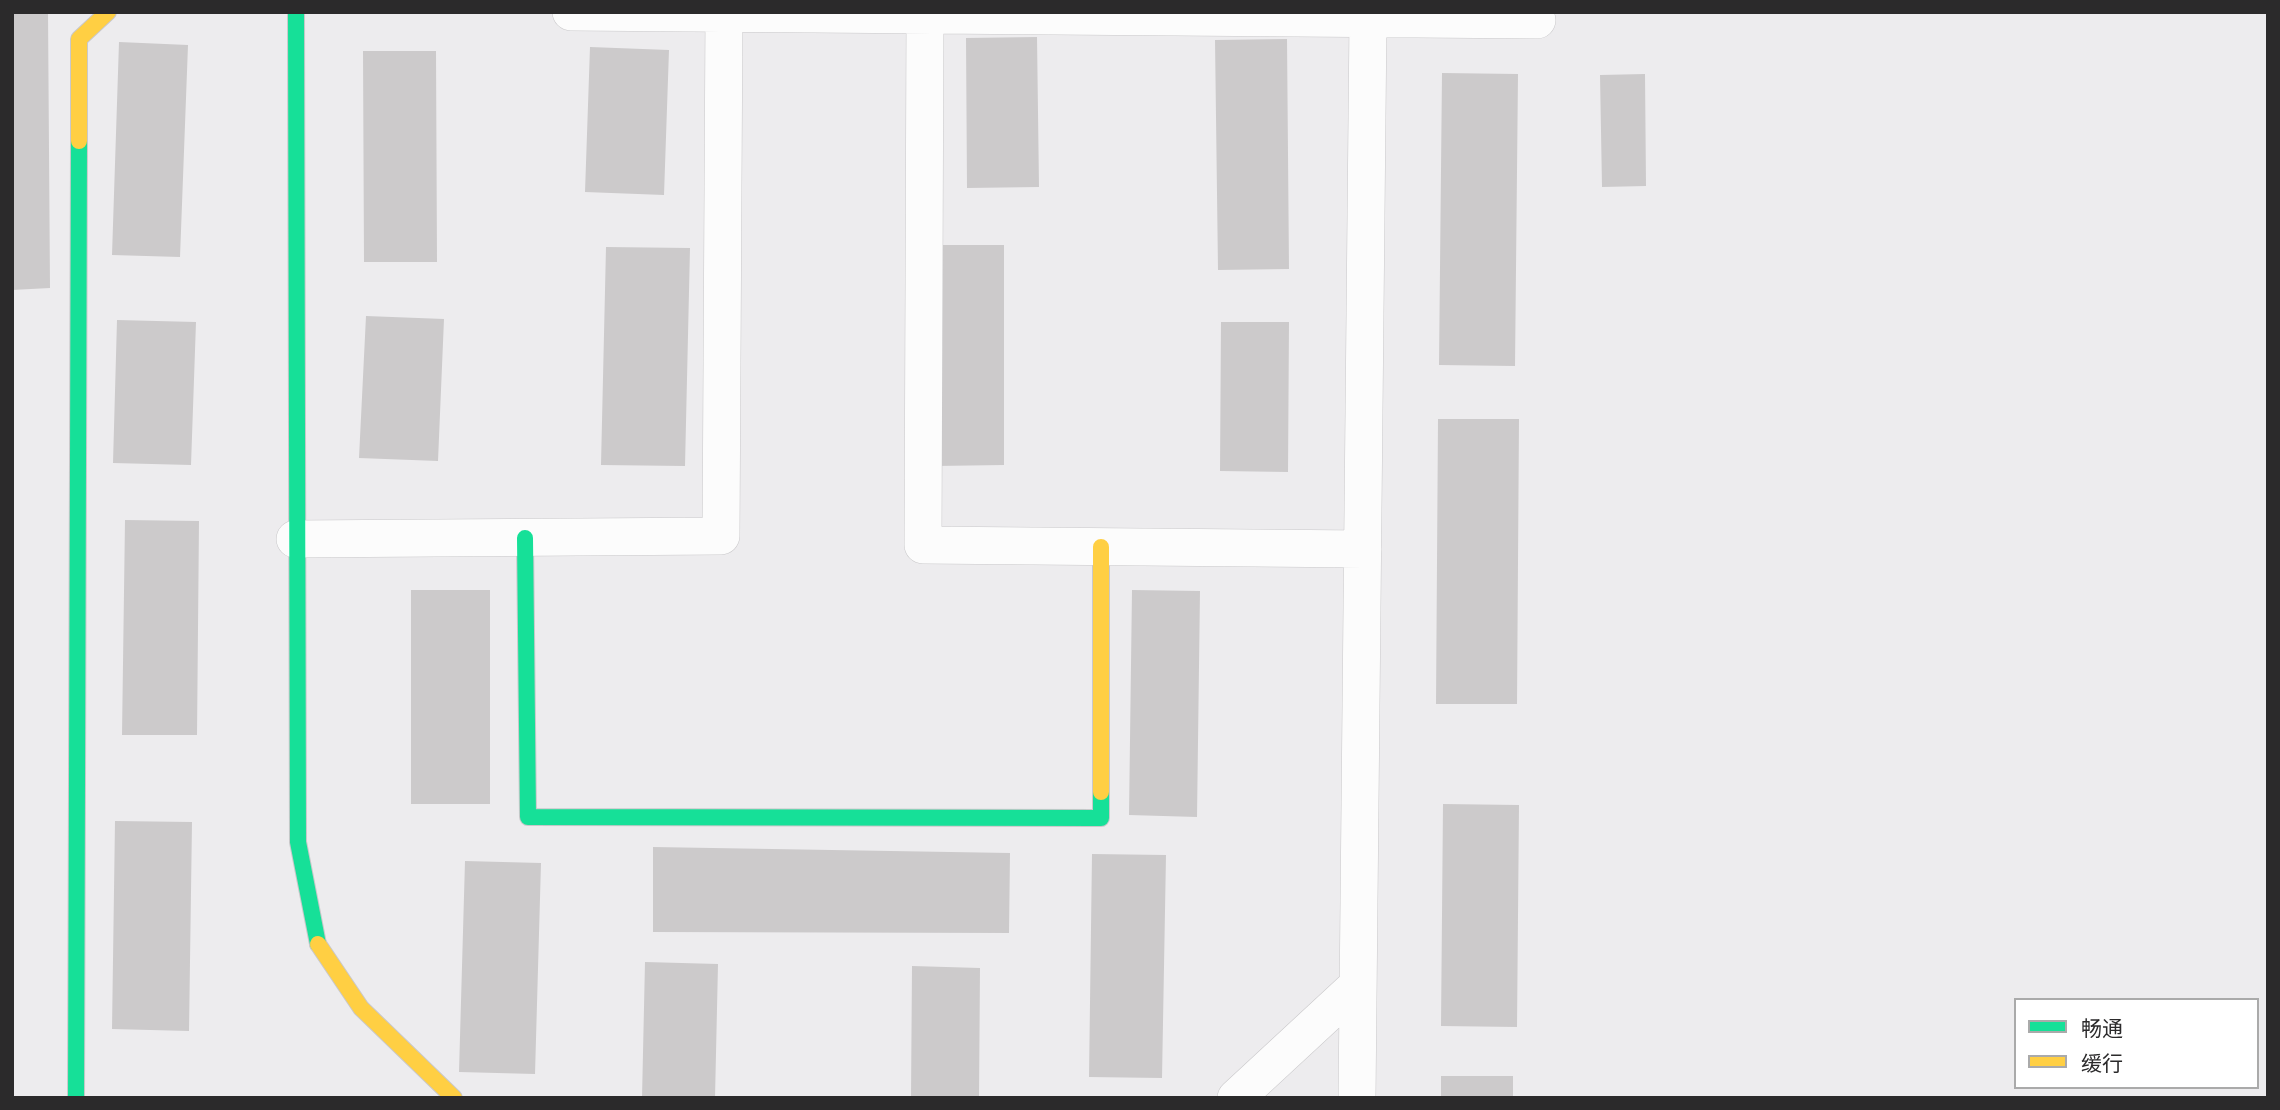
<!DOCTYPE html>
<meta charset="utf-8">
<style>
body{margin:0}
#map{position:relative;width:2280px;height:1110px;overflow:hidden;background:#edecee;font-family:Rubik,"Noto Sans SC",sans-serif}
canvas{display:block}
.frame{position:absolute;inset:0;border:14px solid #2b2a2b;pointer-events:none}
.legend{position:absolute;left:2014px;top:998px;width:245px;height:91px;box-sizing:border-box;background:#fff;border:2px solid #aaa;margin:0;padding:9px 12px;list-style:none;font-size:21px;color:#2b2a2b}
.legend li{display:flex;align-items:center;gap:14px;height:35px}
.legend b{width:35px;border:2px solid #aaa}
</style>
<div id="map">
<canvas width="2280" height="1110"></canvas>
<div class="frame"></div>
<ul class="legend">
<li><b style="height:9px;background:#16e098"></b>畅通</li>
<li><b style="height:9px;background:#ffcf43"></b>缓行</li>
</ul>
</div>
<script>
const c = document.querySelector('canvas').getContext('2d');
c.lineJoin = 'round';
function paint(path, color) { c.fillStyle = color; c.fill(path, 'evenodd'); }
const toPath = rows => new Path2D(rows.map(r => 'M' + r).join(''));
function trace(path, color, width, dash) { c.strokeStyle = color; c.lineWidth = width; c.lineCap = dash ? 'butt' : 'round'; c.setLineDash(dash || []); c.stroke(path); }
paint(toPath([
 [12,12,48,12,50,288,12,290],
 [1037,37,1039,187,967,188,966,38],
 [1287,39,1289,269,1218,270,1215,40],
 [119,42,188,45,180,257,112,255],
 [590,47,669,50,664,195,585,192],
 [363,51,436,51,437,262,364,262],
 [1442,73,1518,74,1515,366,1439,365],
 [1645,74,1646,186,1602,187,1600,75],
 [935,245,1004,245,1004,465,935,466],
 [606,247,690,248,685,466,601,465],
 [366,316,444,319,438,461,359,458],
 [117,320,196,322,191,465,113,463],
 [1221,322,1289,322,1288,472,1220,471],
 [1438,419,1519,419,1517,704,1436,704],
 [125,520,199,521,197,735,122,735],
 [411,590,490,590,490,804,411,804],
 [1132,590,1200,591,1197,817,1129,815],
 [1443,804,1519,805,1517,1027,1441,1026],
 [115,821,192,822,189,1031,112,1029],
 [653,847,1010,853,1009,933,653,932],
 [1092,854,1166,855,1162,1078,1089,1077],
 [465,861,541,863,535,1074,459,1072],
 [645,962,718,964,715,1098,642,1098],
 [912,966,980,968,979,1098,911,1098],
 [1441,1076,1513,1076,1513,1098,1441,1098]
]), '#cccacb');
const street = toPath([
 [571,12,1537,20],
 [925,15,923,545,1363,549],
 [295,539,721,536,724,13],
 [1236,1098,1358,985],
 [1357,1098,1368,19]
]);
const fast = toPath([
 [296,12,298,842,318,944],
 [525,538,528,817,1101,818,1101,792],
 [76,1098,79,141]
]);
const slow = toPath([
 [79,141,79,39,108,12],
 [1101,547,1101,792],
 [318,944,361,1008,454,1098]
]);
trace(street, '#c9c8ca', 38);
trace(fast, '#c9c8ca', 18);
trace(slow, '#c9c8ca', 18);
trace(street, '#fcfcfc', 37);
trace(fast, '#16e098', 16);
trace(slow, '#ffcf43', 16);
</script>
